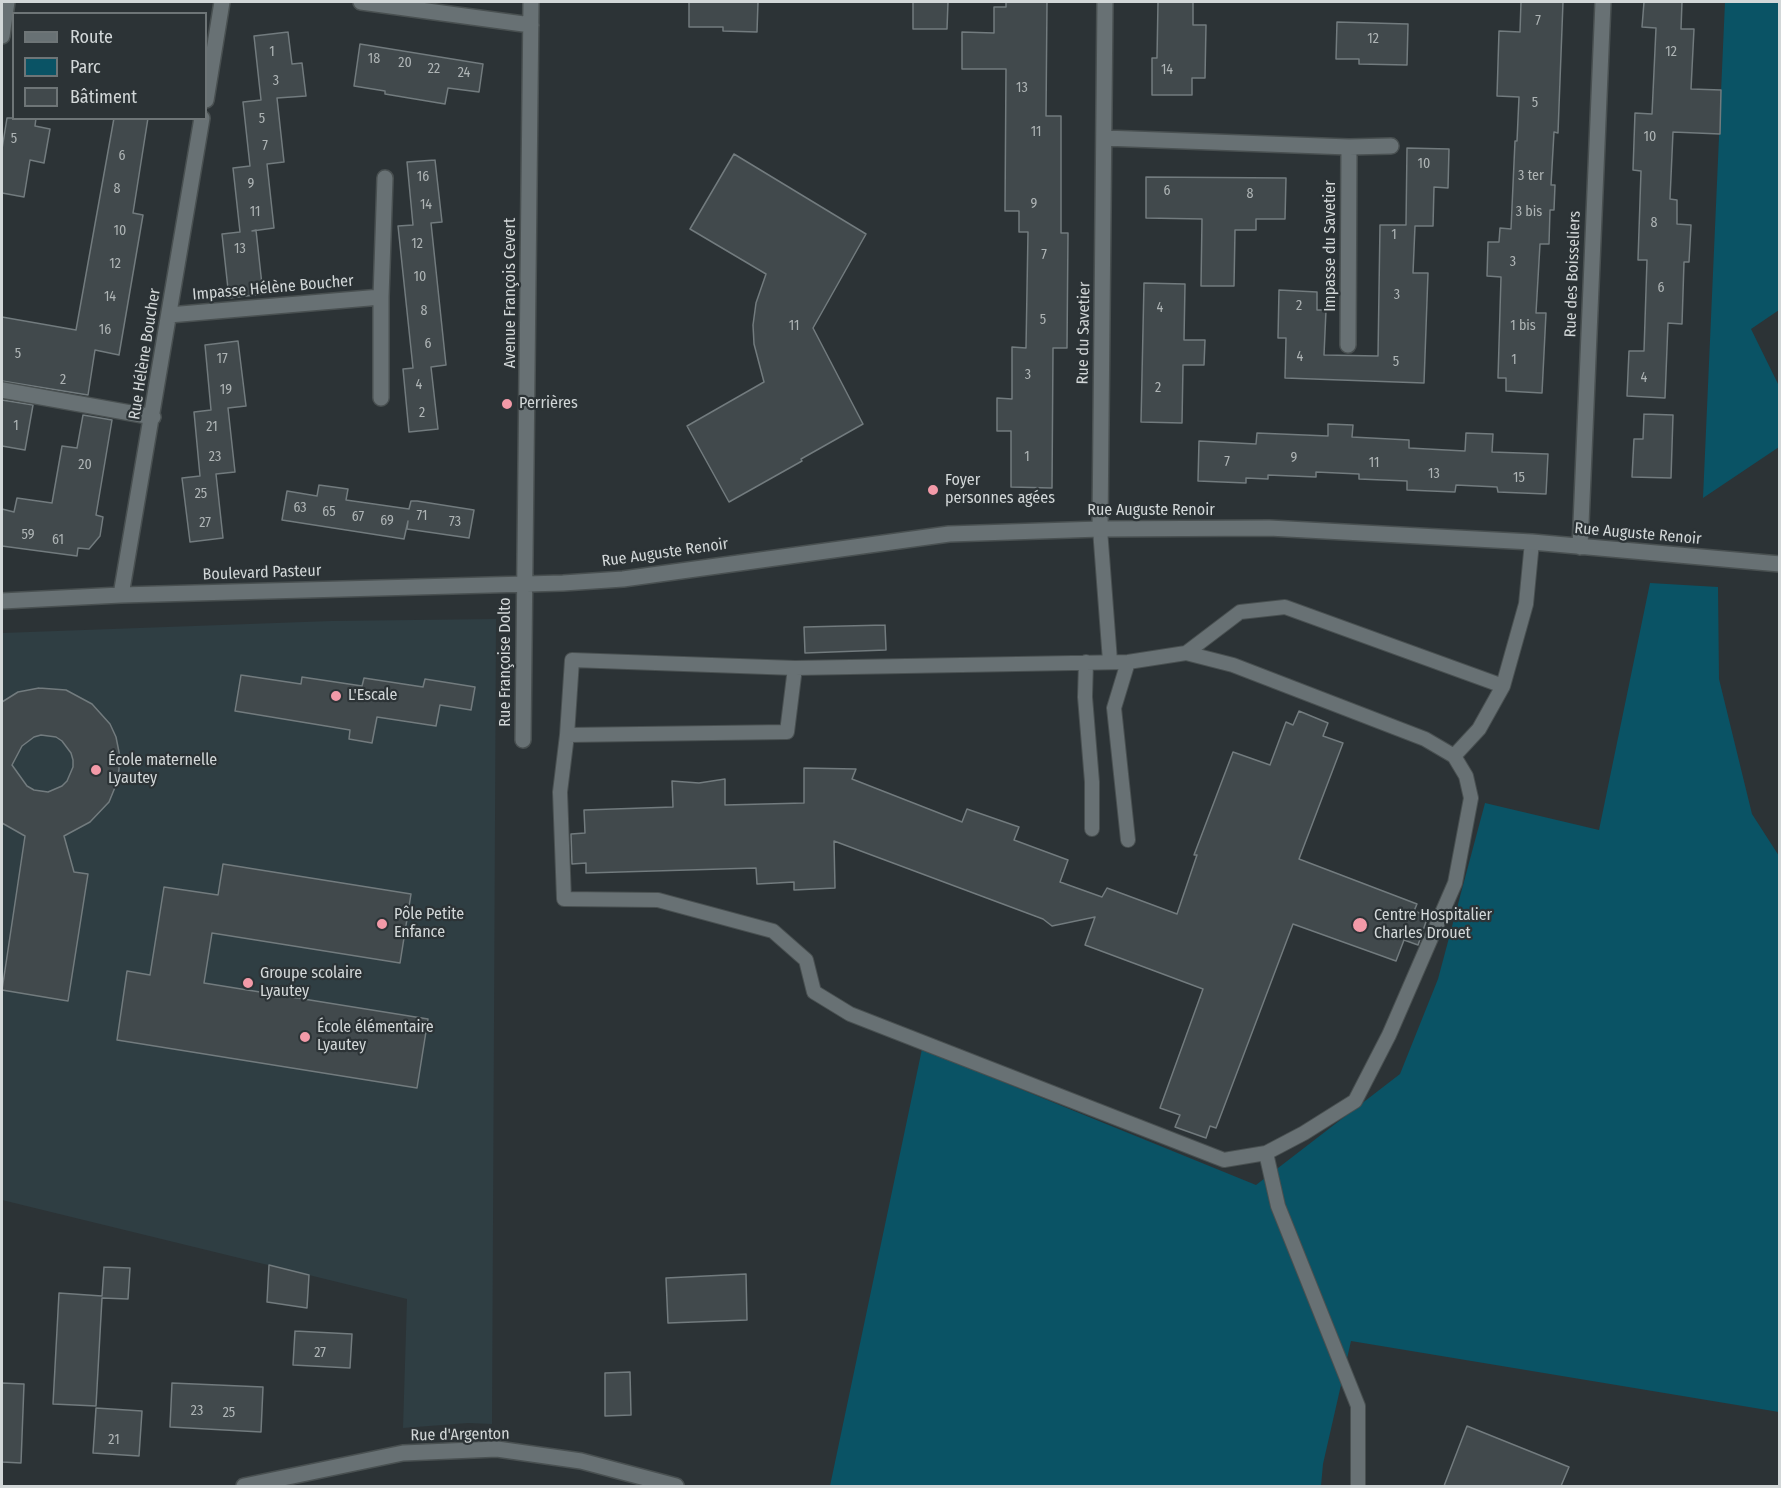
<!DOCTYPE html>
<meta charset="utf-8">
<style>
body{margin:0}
#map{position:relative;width:1781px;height:1488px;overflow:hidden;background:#2c3336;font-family:"Fira Sans Condensed",sans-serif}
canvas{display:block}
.frame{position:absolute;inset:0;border:3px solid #d2d7d8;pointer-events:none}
.legend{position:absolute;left:12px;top:12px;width:195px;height:108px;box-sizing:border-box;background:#2c3336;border:2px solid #6e7577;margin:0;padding:8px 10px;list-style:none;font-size:18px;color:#d2d7d8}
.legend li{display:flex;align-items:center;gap:12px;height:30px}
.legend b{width:30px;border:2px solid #6e7577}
</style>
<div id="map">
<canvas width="1781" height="1488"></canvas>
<div class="frame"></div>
<ul class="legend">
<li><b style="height:8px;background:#687174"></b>Route</li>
<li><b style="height:16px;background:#0a5365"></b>Parc</li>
<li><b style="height:16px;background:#41494c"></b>Bâtiment</li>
</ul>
</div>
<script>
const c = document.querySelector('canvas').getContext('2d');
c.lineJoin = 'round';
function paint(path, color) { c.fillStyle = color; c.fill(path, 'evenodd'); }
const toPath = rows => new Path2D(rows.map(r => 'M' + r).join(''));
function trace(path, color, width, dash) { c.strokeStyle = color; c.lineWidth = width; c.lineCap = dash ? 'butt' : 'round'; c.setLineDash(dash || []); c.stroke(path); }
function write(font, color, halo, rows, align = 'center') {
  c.font = font + ' "Fira Sans Condensed",sans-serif'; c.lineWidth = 4.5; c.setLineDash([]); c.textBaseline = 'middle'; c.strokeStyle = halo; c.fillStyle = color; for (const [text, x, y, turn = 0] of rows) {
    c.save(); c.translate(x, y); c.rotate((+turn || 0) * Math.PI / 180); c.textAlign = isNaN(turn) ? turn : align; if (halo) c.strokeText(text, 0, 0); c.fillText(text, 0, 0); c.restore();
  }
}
paint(toPath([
 [496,619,492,1424,468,1423,403,1428,407,1299,2,1200,2,633,331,621]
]), '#2f3e43');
paint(toPath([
 [1725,2,1779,2,1779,310,1751,329,1779,386,1779,447,1703,498],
 [1650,583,1718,587,1719,679,1752,814,1779,856,1779,1412,1351,1341,1323,1464,1321,1486,830,1486,922,1049,1256,1185,1400,1074,1438,979,1485,803,1599,830]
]), '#0a5365');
const building = toPath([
 [689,2,758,2,757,32,723,31,723,27,689,27,689,2],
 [913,2,948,2,947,29,913,29,913,2],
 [1006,2,1047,2,1046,116,1061,116,1061,233,1068,233,1067,348,1053,348,1052,488,1011,487,1011,431,997,431,997,398,1012,399,1012,347,1026,348,1028,232,1019,232,1019,211,1005,211,1006,69,962,69,962,32,994,33,994,7,1006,7,1006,2],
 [1158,2,1193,2,1193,25,1206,25,1205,78,1192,78,1192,95,1152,95,1152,58,1157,58,1158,2],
 [1521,2,1563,2,1558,133,1554,132,1551,185,1555,185,1554,210,1550,210,1549,244,1540,244,1536,313,1546,313,1542,393,1506,391,1506,378,1498,378,1501,277,1487,276,1488,242,1499,242,1500,228,1511,229,1515,141,1517,141,1519,97,1497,96,1499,31,1520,32,1521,2],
 [1644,2,1682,2,1681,29,1694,29,1691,89,1721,90,1720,134,1673,132,1670,199,1677,200,1677,224,1691,225,1689,262,1684,262,1682,324,1668,323,1665,398,1627,396,1629,351,1644,351,1647,260,1638,260,1641,171,1633,170,1635,113,1652,114,1656,28,1642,27,1644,2],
 [1337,22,1408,24,1407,65,1359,64,1359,59,1336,59,1337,22],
 [288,32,292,64,302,63,306,96,277,98,284,162,267,164,274,228,252,231,256,230,263,294,229,298,222,234,240,232,233,168,250,166,243,102,261,100,254,36,288,32],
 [360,44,483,64,479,92,448,88,445,104,385,94,385,91,354,86,360,44],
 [7,118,36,118,35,126,50,129,44,163,30,160,24,197,2,193,2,149,7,118],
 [114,118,148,118,133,213,143,215,119,355,95,350,88,395,2,381,2,317,76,330,114,118],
 [1407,148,1449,149,1448,188,1434,187,1433,226,1415,226,1413,273,1428,273,1424,383,1285,378,1286,338,1278,338,1279,290,1317,292,1317,310,1326,310,1324,355,1378,356,1380,225,1406,225,1407,148],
 [734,154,866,234,813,328,863,424,801,459,802,461,729,502,687,426,764,382,754,344,753,325,756,303,766,274,690,229,734,154],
 [435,160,442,222,431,223,446,365,431,367,438,429,409,432,403,369,413,368,398,226,413,225,407,162,435,160],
 [1146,177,1286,178,1285,219,1256,219,1256,230,1235,230,1234,286,1201,286,1202,219,1146,218,1146,177],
 [1144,283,1185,284,1184,340,1205,340,1204,365,1183,365,1182,423,1141,422,1144,283],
 [238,341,246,406,228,408,235,472,216,474,223,538,190,542,182,478,200,476,194,412,211,410,205,345,238,341],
 [2,400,33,405,25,450,2,446,2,400],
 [1644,414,1673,415,1671,478,1632,477,1634,439,1643,439,1644,414],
 [83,415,112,420,96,515,103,517,100,536,89,549,78,548,77,556,2,546,2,509,14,512,17,498,52,503,62,446,77,448,83,415],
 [1328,424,1353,425,1352,437,1409,440,1409,448,1465,451,1466,433,1493,434,1492,452,1548,454,1546,494,1498,492,1497,487,1456,485,1455,492,1407,490,1407,481,1359,479,1359,474,1316,472,1316,477,1268,475,1268,479,1246,478,1246,483,1198,481,1199,441,1256,444,1257,433,1328,436,1328,424],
 [319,485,348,489,346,500,409,509,411,501,417,501,474,510,469,538,407,529,408,521,404,539,282,520,287,491,317,496,319,485],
 [885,625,886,650,805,653,804,627,885,625],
 [241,675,301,684,302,677,362,686,364,678,423,687,425,679,475,687,471,710,440,705,436,726,377,717,372,743,349,739,350,730,235,711,241,675],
 [39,688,66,690,92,704,110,724,116,737,120,757,118,780,109,802,90,822,64,836,74,872,88,874,68,1001,2,990,25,836,2,823,2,702,18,692,39,688],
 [41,735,56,737,62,741,71,753,73,760,73,767,67,781,62,786,48,792,34,790,27,786,12,765,22,746,34,737,41,735],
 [1299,711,1328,723,1323,736,1343,743,1299,859,1417,904,1414,911,1428,916,1418,945,1404,940,1396,961,1293,924,1216,1128,1210,1126,1206,1138,1175,1127,1180,1115,1160,1108,1203,989,1085,945,1095,917,1052,926,1043,919,834,841,835,888,794,890,794,882,757,884,756,868,586,873,586,863,572,864,571,834,585,833,584,810,673,807,672,781,699,783,725,779,725,805,804,803,804,768,856,769,852,779,962,822,967,809,1019,827,1014,840,1068,860,1060,882,1102,897,1107,888,1177,914,1197,855,1194,855,1233,752,1270,765,1286,722,1293,725,1299,711],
 [223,864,411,894,400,963,212,933,204,983,428,1019,417,1088,117,1040,127,971,150,975,164,887,218,895,223,864],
 [269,1265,309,1275,307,1308,267,1302,269,1265],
 [104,1267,130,1268,128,1299,102,1298,96,1406,53,1404,59,1293,102,1296,104,1267],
 [746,1274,747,1320,668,1323,666,1278,746,1274],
 [295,1331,352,1334,350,1368,293,1365,295,1331],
 [630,1372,631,1415,605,1416,605,1373,630,1372],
 [2,1383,24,1384,21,1463,2,1462,2,1383],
 [172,1383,263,1387,261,1432,170,1427,172,1383],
 [96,1408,142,1411,139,1456,93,1453,96,1408],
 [1467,1426,1569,1467,1561,1486,1444,1486,1467,1426]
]);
paint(building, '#41494c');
trace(building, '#727b7e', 1.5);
const lane = toPath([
 [1100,529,1110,661],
 [1086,662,1085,697,1092,782,1092,829],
 [1128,662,1114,708,1128,840],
 [795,668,787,732,567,735,572,660,795,668,1128,662,1186,653,1233,665,1425,739,1454,756,1479,729,1503,686,1285,607,1240,612,1186,653],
 [1503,686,1526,604,1532,542],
 [567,735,560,792,564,899,658,900,773,931,806,960,814,992,850,1014,1224,1160,1266,1153,1278,1206,1358,1406,1358,1486],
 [1266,1153,1304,1133,1355,1101,1389,1035,1455,883,1471,798,1466,776,1454,756]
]);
const street = toPath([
 [361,2,531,25],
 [2,36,7,2],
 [206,100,222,2],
 [1104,138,1349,147,1391,146],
 [169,315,381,297],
 [1348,345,1349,147],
 [2,390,153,417],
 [381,398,381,297,385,178],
 [1100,529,1105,2],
 [1580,547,1603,2],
 [121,595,202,118],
 [2,601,121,595,563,583,623,579,949,534,1100,529,1269,528,1532,542,1780,564],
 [523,740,531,2],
 [244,1486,403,1453,497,1449,581,1461,676,1486]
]);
trace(lane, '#495051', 16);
trace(street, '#495051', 18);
trace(lane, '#687174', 14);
trace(street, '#687174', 15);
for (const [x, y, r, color] of [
 [507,404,6,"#f39aa8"],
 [933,490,6,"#f39aa8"],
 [336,696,6,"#f39aa8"],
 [96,770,6,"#f39aa8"],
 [382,924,6,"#f39aa8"],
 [1360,925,8,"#f39aa8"],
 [248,983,6,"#f39aa8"],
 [305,1037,6,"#f39aa8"]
]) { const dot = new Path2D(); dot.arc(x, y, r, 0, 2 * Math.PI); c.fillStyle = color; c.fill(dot); trace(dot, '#2c3336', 2); }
write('14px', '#aeb4b5', null, [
 ["7",1538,21],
 ["12",1373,39],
 ["1",272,52],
 ["12",1671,52],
 ["18",374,59],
 ["20",405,63],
 ["22",434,69],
 ["14",1167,70],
 ["24",464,73],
 ["3",276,81],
 ["13",1022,88],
 ["5",1535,103],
 ["5",262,119],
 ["11",1036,132],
 ["10",1650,137],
 ["5",14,139],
 ["7",265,146],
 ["6",122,156],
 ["10",1424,164],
 ["3 ter",1531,176],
 ["16",423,177],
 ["9",251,184],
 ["8",117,189],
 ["6",1167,191],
 ["8",1250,194],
 ["9",1034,204],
 ["14",426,205],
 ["11",255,212],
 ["3 bis",1529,212],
 ["8",1654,223],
 ["10",120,231],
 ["1",1394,235],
 ["12",417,244],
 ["13",240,249],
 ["7",1044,255],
 ["3",1513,262],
 ["12",115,264],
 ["10",420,277],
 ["6",1661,288],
 ["3",1397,295],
 ["14",110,297],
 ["2",1299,306],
 ["4",1160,308],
 ["8",424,311],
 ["5",1043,320],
 ["11",794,326],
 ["1 bis",1523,326],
 ["16",105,330],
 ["6",428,344],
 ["5",18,354],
 ["4",1300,357],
 ["17",222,359],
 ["1",1514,360],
 ["5",1396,362],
 ["3",1028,375],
 ["4",1644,378],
 ["2",63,380],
 ["4",419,385],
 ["2",1158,388],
 ["19",226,390],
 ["2",422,413],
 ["1",16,426],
 ["21",212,427],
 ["23",215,457],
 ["1",1027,457],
 ["9",1294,458],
 ["7",1227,462],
 ["11",1374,463],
 ["20",85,465],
 ["13",1434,474],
 ["15",1519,478],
 ["25",201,494],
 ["63",300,508],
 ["65",329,512],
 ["71",422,516],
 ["67",358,517],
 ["69",387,521],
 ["73",455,522],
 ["27",205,523],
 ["59",28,535],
 ["61",58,540],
 ["27",320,1353],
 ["23",197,1411],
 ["25",229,1413],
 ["21",114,1440]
]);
write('16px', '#d2d7d8', '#2c3336', [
 ["Impasse du Savetier",1331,246,-90],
 ["Rue des Boisseliers",1573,274,-88],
 ["Impasse Hélène Boucher",273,288,-5],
 ["Avenue François Cevert",511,293,-90],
 ["Rue du Savetier",1084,333,-89],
 ["Rue Hélène Boucher",145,354,-81],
 ["Rue Auguste Renoir",1151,511],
 ["Rue Auguste Renoir",1638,534,5],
 ["Rue Auguste Renoir",665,553,-8],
 ["Boulevard Pasteur",262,573,-2],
 ["Rue Françoise Dolto",506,662,-90],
 ["Rue d'Argenton",460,1435,-1]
]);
write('16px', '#d2d7d8', '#2c3336', [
 ["Perrières",519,404],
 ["Foyer",945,481],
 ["personnes agées",945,499],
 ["L'Escale",348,696],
 ["École maternelle",108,761],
 ["Lyautey",108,779],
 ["Pôle Petite",394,915],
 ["Enfance",394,933],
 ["Centre Hospitalier",1374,916],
 ["Charles Drouet",1374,934],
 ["Groupe scolaire",260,974],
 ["Lyautey",260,992],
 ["École élémentaire",317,1028],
 ["Lyautey",317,1046]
], 'left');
</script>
